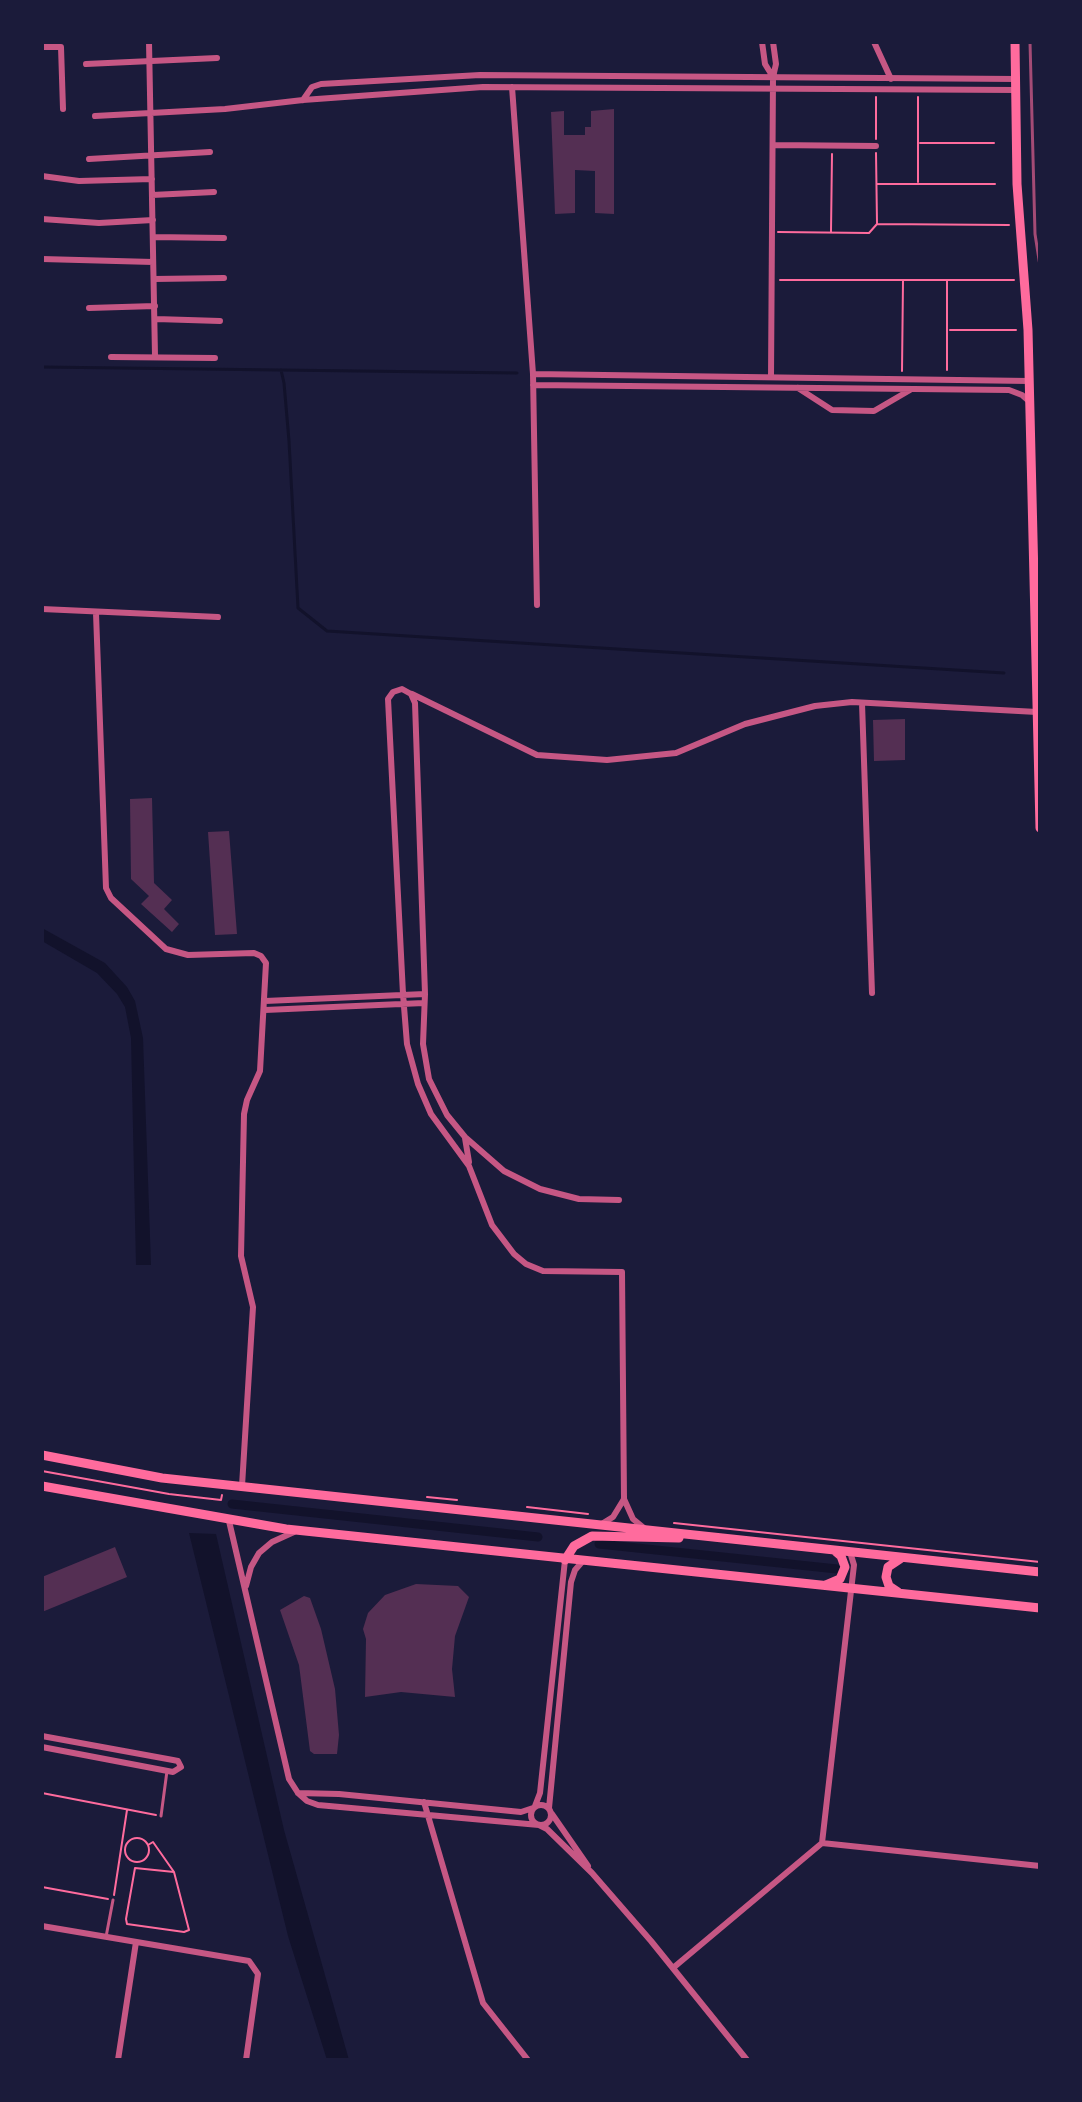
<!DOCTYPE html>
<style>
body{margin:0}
#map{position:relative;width:1082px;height:2102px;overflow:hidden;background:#1b1b3a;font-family:"Asap Condensed",sans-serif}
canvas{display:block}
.frame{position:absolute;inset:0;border:44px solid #1b1b3a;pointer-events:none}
</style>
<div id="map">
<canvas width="1082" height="2102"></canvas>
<div class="frame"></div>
</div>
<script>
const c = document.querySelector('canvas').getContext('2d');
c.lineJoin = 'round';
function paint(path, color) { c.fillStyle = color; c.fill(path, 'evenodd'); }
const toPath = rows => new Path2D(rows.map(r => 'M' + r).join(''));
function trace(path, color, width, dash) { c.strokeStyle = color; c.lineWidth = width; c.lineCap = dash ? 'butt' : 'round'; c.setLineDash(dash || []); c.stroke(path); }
paint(toPath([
 [42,928,105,963,127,987,135,1001,143,1038,151,1265,136,1265,131,1038,125,1007,117,994,97,973,42,941],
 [189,1533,216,1534,284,1830,349,2060,327,2060,288,1936]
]), '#12122b');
trace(toPath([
 [42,367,517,373],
 [281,370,284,383,289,441,298,608,327,631,1004,673]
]), '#12122b', 3);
trace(toPath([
 [232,1504,538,1537],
 [599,1544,837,1569]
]), '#12122b', 9);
paint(toPath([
 [614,109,614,214,595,213,595,171,575,170,575,213,555,214,551,112,564,111,564,135,585,135,585,127,591,127,591,111],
 [905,719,905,760,874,761,873,720],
 [152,798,154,883,172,900,164,909,179,924,172,932,141,904,149,896,131,879,130,799],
 [229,831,237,934,215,935,208,832],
 [115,1547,127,1577,42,1612,42,1577],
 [416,1584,458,1586,469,1597,455,1636,452,1669,455,1697,401,1692,365,1697,366,1639,363,1629,368,1613,385,1595],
 [304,1596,310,1598,321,1629,335,1689,339,1735,337,1754,314,1754,310,1751,299,1665,280,1610]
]), '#542f53');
trace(toPath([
 [876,97,876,139],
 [920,143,994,143],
 [876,153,877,223],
 [918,182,918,97],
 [877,184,995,184],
 [831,231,832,154],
 [778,232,869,233,877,224,1009,225],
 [780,280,1014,280],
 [947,281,947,370],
 [950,330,1016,330],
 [902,371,903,281],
 [42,1471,169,1494,221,1500,222,1495],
 [427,1497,457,1500],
 [527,1507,588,1514],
 [674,1523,1040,1562],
 [42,1793,156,1815],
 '125 1850a12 12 0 1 1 24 0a12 12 0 1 1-24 0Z',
 [148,1845,153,1842,174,1872,189,1930,184,1932,127,1924,126,1919,135,1868,174,1872],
 [42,1887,108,1899],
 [114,1895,127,1810]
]), '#ff6b9d', 2);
trace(toPath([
 [161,1816,167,1771],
 [106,1937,113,1900]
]), '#c65784', 3);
trace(toPath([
 [149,42,155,356],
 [762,42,765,64,773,77],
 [874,42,891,79],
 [42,47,61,47,63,109],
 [86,64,217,58],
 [512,87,533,374,537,605],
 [303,100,312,87,321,84,480,75,1016,79],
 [95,116,225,109,303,100,483,87,1016,90],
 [773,145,876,146],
 [89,159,210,152],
 [42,176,79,181,152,179],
 [152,195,214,192],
 [42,219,99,223,153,220],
 [153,237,224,238],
 [42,259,153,262],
 [154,279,224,278],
 [89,308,155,306],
 [156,319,220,321],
 [111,357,215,358],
 [533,374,1029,381],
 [771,377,773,77,776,64,773,42],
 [533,385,1009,390,1022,395,1030,402],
 [798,388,832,410,874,411,910,390],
 [42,609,218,617],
 [96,613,106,888,111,898,166,949,188,955,254,953,261,956,266,963,260,1071,247,1100,244,1114,241,1256,253,1307,242,1486],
 [412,694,537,755,607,760,676,753,745,724,815,706,852,702,1037,712],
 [862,703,872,993],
 [265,1001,425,994],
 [265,1010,424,1003],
 [465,1138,469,1162],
 [619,1200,579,1199,540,1189,504,1171,465,1137,447,1115,429,1079,423,1044,425,994,415,703,411,694,402,689,393,692,388,699,403,994,407,1044,418,1084,431,1114,469,1166,492,1225,514,1254,526,1264,543,1271,622,1272,624,1499,633,1519,644,1528],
 [229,1521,289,1779,298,1793,307,1801,318,1805,539,1825,547,1829,592,1873,651,1941,747,2060],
 [600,1525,613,1517,624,1499],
 [246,1586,251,1567,259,1553,272,1542,294,1532],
 [42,1736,173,1760,178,1761,181,1767,173,1772,42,1747],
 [298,1793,339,1794,521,1812,533,1808],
 [424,1802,483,2003,528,2060],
 '531 1815a10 10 0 1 1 20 0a10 10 0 1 1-20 0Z',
 [535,1806,540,1793,565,1560],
 [549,1808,571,1582,575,1570,582,1562],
 [552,1814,588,1866],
 [822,1843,854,1565,850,1552],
 [822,1843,1040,1866],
 [42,1926,249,1961,258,1974,246,2060],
 [673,1968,822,1843],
 [118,2060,136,1942]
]), '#c65784', 6);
trace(toPath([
 [1015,42,1017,184,1028,330,1040,828],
 [42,1455,162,1478,1040,1572],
 [42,1486,286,1529,1040,1608],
 [565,1560,574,1546,592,1536,679,1538],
 [826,1585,840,1579,845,1567,841,1556,834,1550],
 [898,1592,889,1586,886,1577,888,1567,900,1559]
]), '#ff6b9d', 9);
trace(toPath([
 [1030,42,1035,234,1040,266]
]), '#a44b75', 3);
</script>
